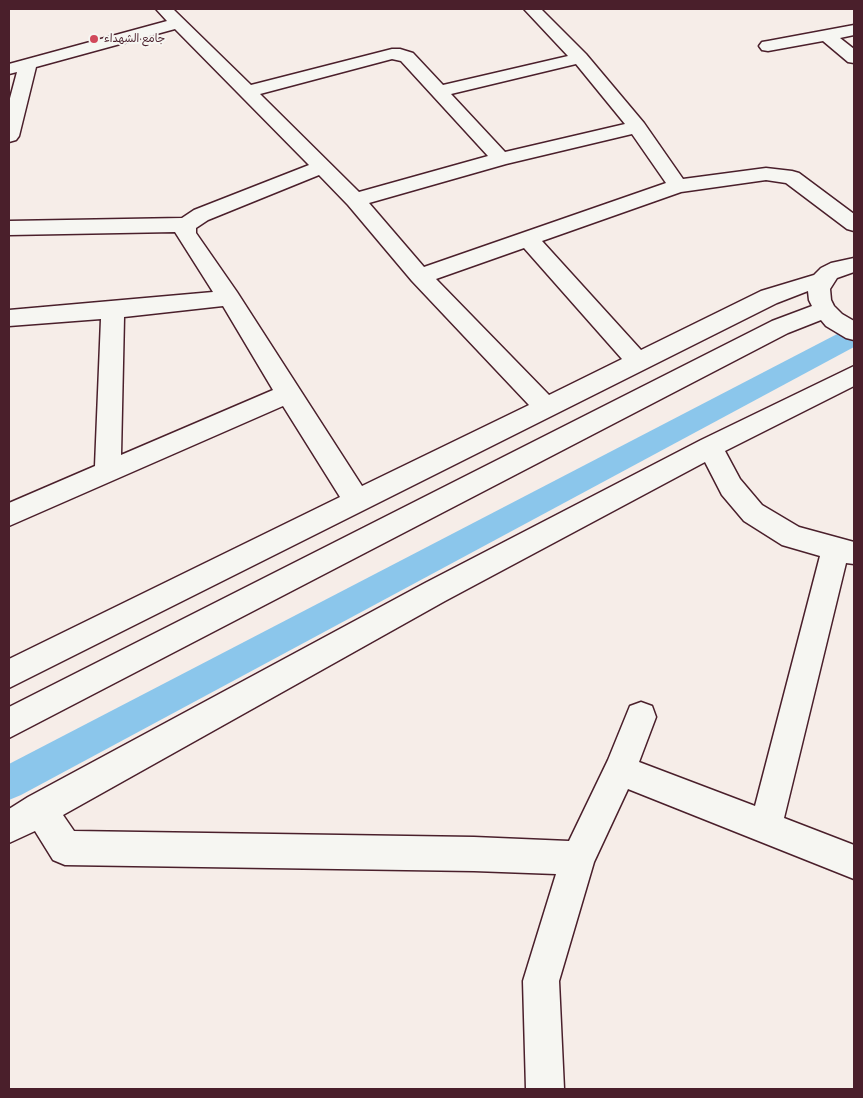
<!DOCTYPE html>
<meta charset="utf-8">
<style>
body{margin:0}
#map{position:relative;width:863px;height:1098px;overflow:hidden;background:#f6ede8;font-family:Delius,sans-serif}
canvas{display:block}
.frame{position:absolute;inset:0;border:10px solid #4a1f2b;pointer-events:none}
</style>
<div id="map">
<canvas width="863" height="1098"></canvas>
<div class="frame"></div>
</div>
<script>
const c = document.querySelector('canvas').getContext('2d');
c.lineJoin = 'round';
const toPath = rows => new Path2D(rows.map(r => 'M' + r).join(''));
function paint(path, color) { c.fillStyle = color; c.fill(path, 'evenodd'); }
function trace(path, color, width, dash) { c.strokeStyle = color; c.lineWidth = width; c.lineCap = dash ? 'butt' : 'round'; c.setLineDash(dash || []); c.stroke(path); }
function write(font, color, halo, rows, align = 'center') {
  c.font = font + ' Delius,"Playpen Sans Arabic",sans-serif'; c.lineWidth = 4; c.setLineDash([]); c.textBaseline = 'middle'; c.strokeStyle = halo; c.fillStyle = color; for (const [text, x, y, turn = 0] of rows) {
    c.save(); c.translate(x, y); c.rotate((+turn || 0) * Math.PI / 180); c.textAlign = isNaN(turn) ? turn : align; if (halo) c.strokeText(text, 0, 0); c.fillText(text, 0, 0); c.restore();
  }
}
paint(toPath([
 [850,329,854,330,854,347,21,795,9,800,9,764,841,332,850,329]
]), '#8bc6eb');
const minor = toPath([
 [156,9,173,9,251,85,392,49,400,49,413,53,443,85,568,56,524,9,541,9,586,54,644,123,683,179,766,168,792,171,799,173,854,214,854,231,847,229,786,183,766,180,681,192,542,241,641,350,761,291,814,275,821,268,831,263,854,258,854,272,837,278,830,289,831,300,834,306,842,314,854,321,854,340,846,338,826,326,821,320,788,333,9,738,9,707,772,321,812,306,809,300,808,291,777,303,9,688,9,659,340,497,283,406,9,526,9,503,95,466,101,319,9,326,9,310,213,292,175,232,9,235,9,221,182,218,194,210,309,165,175,29,36,67,19,136,16,140,9,142,9,102,17,72,9,74,9,64,167,21,156,9],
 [392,59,401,61,488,156,359,192,260,94,392,59],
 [576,64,625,124,505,152,451,94,576,64],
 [632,134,666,183,424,267,369,203,506,164,632,134],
 [319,175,348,205,412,281,529,405,362,486,237,292,196,233,196,228,208,220,319,175],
 [524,248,622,359,549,395,436,279,524,248],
 [223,306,273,390,121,455,124,317,223,306],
 [854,25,854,35,840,38,854,49,854,63,848,62,823,41,768,51,762,50,759,46,762,42,768,41,854,25],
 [854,366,854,386,725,451,740,479,762,505,799,527,854,542,854,564,846,563,784,818,854,845,854,879,628,789,594,862,559,981,564,1089,526,1089,523,981,556,874,474,871,65,865,53,860,35,831,9,843,9,809,28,797,425,583,701,440,854,366],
 [705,462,722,495,744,521,782,545,820,556,755,806,639,762,656,717,652,706,641,702,630,706,608,760,569,841,474,837,74,831,63,815,445,601,705,462]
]);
trace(minor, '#4a1f2b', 3);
paint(minor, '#f6f6f2');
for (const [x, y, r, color] of [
 [94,39,5,"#d1495b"]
]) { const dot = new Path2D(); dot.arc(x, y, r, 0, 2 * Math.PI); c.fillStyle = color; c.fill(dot); trace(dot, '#f6f6f2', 2); }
write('11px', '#4a1f2b', '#f6f6f2', [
 ["جامع الشهداء",104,39]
], 'left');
</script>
